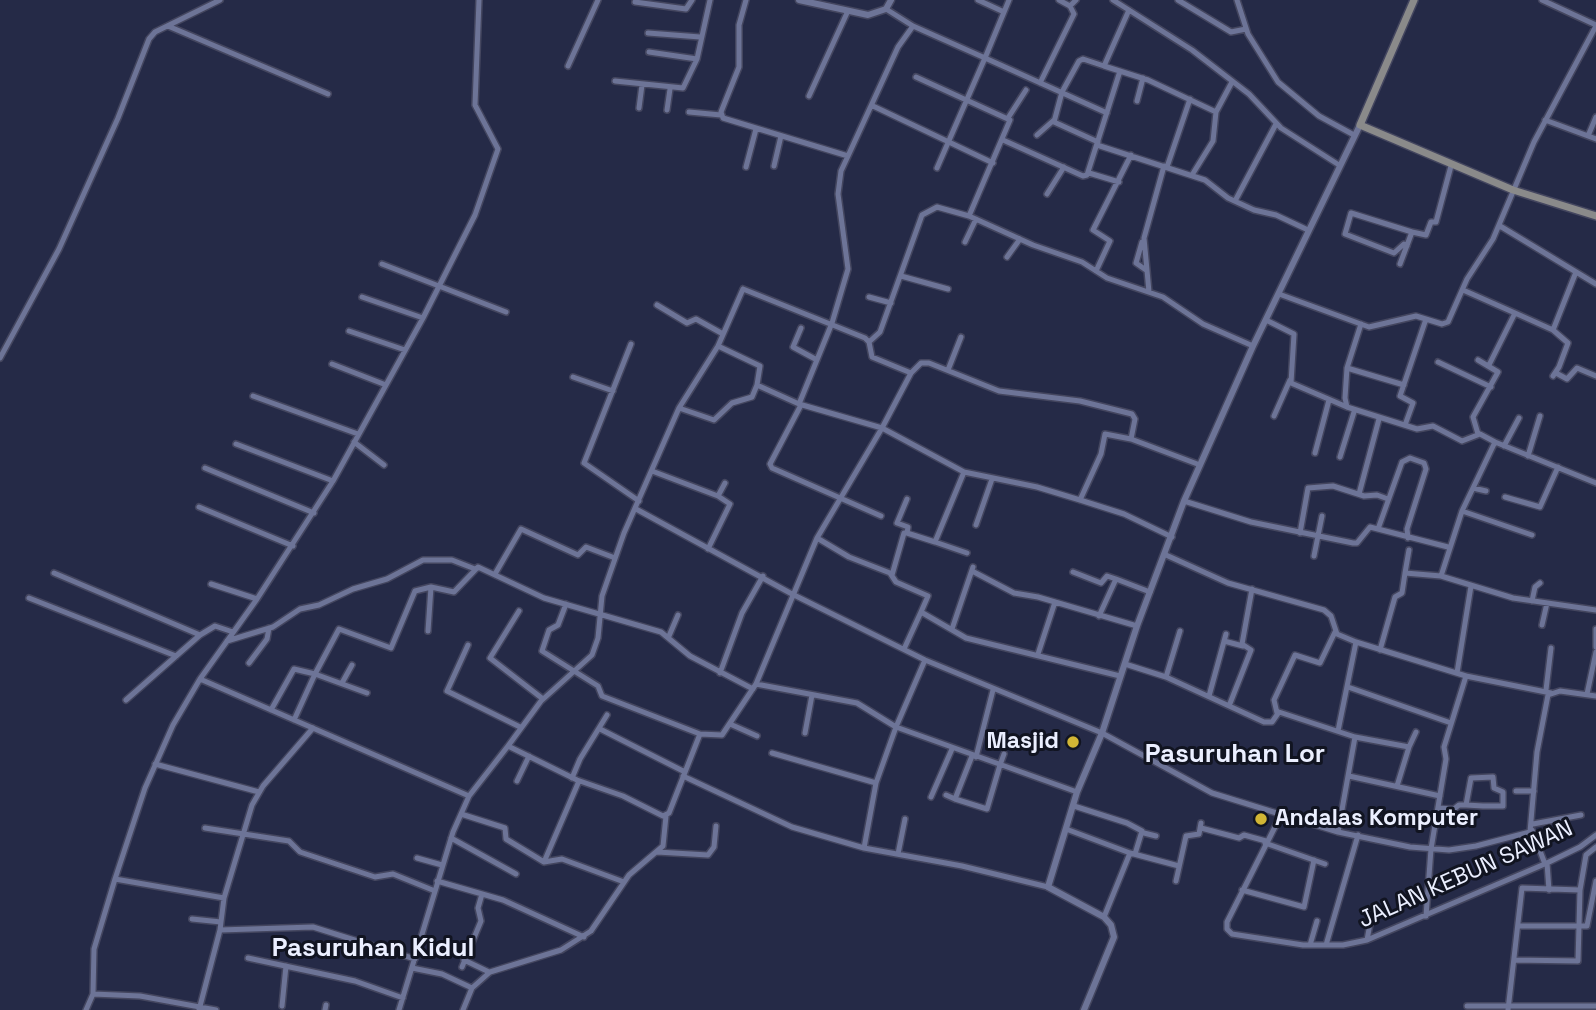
<!DOCTYPE html>
<style>
body{margin:0}
canvas{display:block;background:#252a47}
</style>
<canvas width="1596" height="1010"></canvas>
<script>
const c = document.querySelector('canvas').getContext('2d');
c.lineJoin = 'round';
const toPath = rows => new Path2D(rows.map(r => 'M' + r).join(''));
function trace(path, color, width, dash) { c.strokeStyle = color; c.lineWidth = width; c.lineCap = dash ? 'butt' : 'round'; c.setLineDash(dash || []); c.stroke(path); }
function write(font, color, halo, rows, align = 'center') {
  c.font = font + ' "Space Grotesk",sans-serif'; c.lineWidth = 6; c.setLineDash([]); c.textBaseline = 'middle'; c.strokeStyle = halo; c.fillStyle = color; for (const [text, x, y, turn = 0] of rows) {
    c.save(); c.translate(x, y); c.rotate((+turn || 0) * Math.PI / 180); c.textAlign = isNaN(turn) ? turn : align; if (halo) c.strokeText(text, 0, 0); c.fillText(text, 0, 0); c.restore();
  }
}
const minor = toPath([
 [746,0,739,25,739,67,721,112,723,118,848,156,898,47,913,26],
 [978,0,1004,12],
 [1059,0,1070,6,1076,0],
 [1113,0,1192,50,1249,94,1281,128,1339,165],
 [1178,0,1231,32,1246,29],
 [1237,0,1248,34,1278,82,1319,116,1354,135],
 [1542,0,1596,25],
 [635,2,686,9,692,0],
 [886,9,913,26,985,58,1009,0],
 [1129,10,1104,66,1148,80,1216,112],
 [168,26,328,94],
 [648,33,700,37],
 [649,52,697,59],
 [568,66,598,0],
 [916,77,1010,120,969,216,1033,245,1082,262,1107,278,1163,297,1203,324,1253,346],
 [615,81,683,88,697,59,710,0],
 [1040,83,1074,14,1070,6],
 [809,96,847,13],
 [1137,101,1143,78],
 [873,106,993,163],
 [639,108,642,85],
 [667,110,670,89],
 [689,112,721,115],
 [1008,118,1026,90],
 [1545,120,1596,139],
 [1037,135,1054,120],
 [1588,136,1596,117],
 [1003,140,1083,176,1087,175,1120,71],
 [1098,142,1054,122,1062,92,1079,61,1083,59,1104,66],
 [1097,145,1205,180,1228,198,1254,210,1276,215,1308,230],
 [774,166,781,136],
 [746,167,756,129],
 [1167,167,1190,99],
 [937,168,985,58,1107,113],
 [1089,173,1119,182],
 [1192,175,1213,141,1216,112,1232,82],
 [1047,194,1064,167],
 [1235,201,1276,124],
 [1500,226,1596,284],
 [1412,232,1426,235,1431,222,1436,222,1451,166],
 [965,242,976,219],
 [1142,242,1136,263,1146,270],
 [1007,257,1020,239],
 [382,264,506,312],
 [1400,264,1412,232,1351,213,1345,234,1394,253,1404,244,1407,246],
 [1096,271,1110,241,1093,230,1131,155],
 [901,276,948,289],
 [743,289,865,338,869,342,872,357,911,373,882,428,817,538,756,684,722,735,700,734,669,813,663,816,623,796,577,780,508,746,541,701,592,655,598,638,602,596,624,533,679,408,718,346,743,289],
 [1463,290,1515,313,1489,365],
 [1149,292,1144,238,1164,166],
 [1279,294,1369,327,1416,316,1442,324,1448,322,1467,279,1493,239,1534,142,1596,26],
 [362,297,423,318],
 [869,297,891,303],
 [657,305,687,323,696,319,723,334],
 [1515,313,1553,330,1576,272],
 [1266,320,1294,334,1291,383,1347,407],
 [1361,324,1347,368,1345,398,1347,407,1417,429,1433,426,1462,441,1480,434,1495,442],
 [801,328,793,347,817,360],
 [349,331,405,350],
 [869,342,880,332,922,215,937,207,969,216],
 [631,344,584,463,639,501],
 [718,346,760,366,757,385,799,404,882,428,964,472,1037,487,1080,500,1124,514,1172,537],
 [0,358,59,249,118,118,149,39,155,32,220,0],
 [1438,362,1491,387],
 [332,364,386,385],
 [1347,368,1404,385],
 [948,370,961,337],
 [911,373,921,363,929,363,999,391,1080,401,1132,414,1135,419,1131,439,1200,465],
 [1556,373,1567,379,1577,368,1596,376],
 [1553,376,1559,367,1568,343,1553,330],
 [573,377,613,391],
 [253,396,358,434],
 [799,404,832,323,848,269,838,194,841,171,848,156],
 [801,405,770,464,772,468,881,516],
 [679,408,714,420,732,403,752,397,757,385],
 [1274,416,1290,380],
 [1405,425,1413,403,1400,396,1426,319],
 [1478,434,1473,417,1498,372,1478,360],
 [354,442,384,465],
 [236,444,333,481],
 [1504,446,1519,418],
 [1315,453,1329,400],
 [1528,456,1540,416],
 [1340,457,1354,412],
 [205,468,314,513],
 [652,471,718,496,730,504,708,549],
 [964,472,935,542,967,553],
 [1596,483,1495,442,1462,511,1441,576,1513,598,1596,610],
 [1473,488,1486,491],
 [1359,494,1379,419],
 [718,496,725,483],
 [1505,497,1540,507,1558,467],
 [907,499,897,523,908,527,907,533,935,542],
 [1080,500,1101,454,1105,434,1131,439],
 [1184,501,1251,522,1353,543,1357,543,1370,527,1448,547],
 [199,507,293,546],
 [636,509,792,594,925,660,1102,733,1212,793,1338,832,1355,737,1279,712,1272,722,1264,722,1166,677,1125,664],
 [1462,511,1532,535],
 [976,525,992,479],
 [1378,529,1402,462,1410,458,1424,463,1426,469,1407,529,1408,538],
 [1300,533,1308,488,1333,486,1364,496,1377,495,1388,499],
 [817,538,849,557,890,573,896,582,928,596,921,612,966,638,1120,676],
 [1166,555,1228,583,1324,610,1331,616,1337,634,1356,642,1466,676,1551,693],
 [1314,556,1322,516],
 [972,571,1014,593,1038,597,1137,626],
 [1073,572,1101,583,1107,576,1116,579],
 [54,573,200,635,215,626,233,632],
 [1405,573,1409,550],
 [495,574,521,529,578,555,586,547,615,558],
 [892,575,904,533,907,533],
 [211,584,257,599],
 [29,598,176,656],
 [1532,601,1535,587,1540,583],
 [566,604,558,625,549,630,542,651,598,686,602,696,700,734],
 [519,611,490,658,543,699],
 [1099,616,1116,579,1150,592],
 [1542,625,1547,603],
 [952,629,973,567],
 [1596,629,1596,647],
 [428,631,431,587],
 [669,636,678,615],
 [227,641,273,627,300,609,319,605,353,589,387,579,423,560,452,560,475,569],
 [1224,641,1243,646],
 [468,645,447,691,520,727],
 [904,649,921,612],
 [1380,650,1395,597,1402,593,1405,573,1441,576],
 [1038,654,1055,602],
 [249,663,267,639,269,628],
 [720,673,742,613,763,576],
 [1457,673,1471,586],
 [1166,677,1180,631],
 [200,679,469,796],
 [342,683,352,665],
 [756,684,857,703,896,727,1077,792],
 [1348,687,1451,723],
 [1546,690,1551,648],
 [1587,694,1596,652],
 [1209,696,1226,634],
 [126,700,200,635],
 [1229,706,1251,650,1242,644,1252,589],
 [271,710,294,669,315,674,339,629,391,648,415,591,431,587,454,592,478,567,544,598,661,632,690,656,753,689],
 [1277,713,1274,700,1295,655,1320,663,1335,632],
 [294,720,315,674,367,693],
 [730,724,757,736],
 [600,729,685,772],
 [1338,731,1356,642],
 [805,733,812,695],
 [1355,737,1409,747,1397,786],
 [1409,747,1416,732],
 [772,753,876,783],
 [976,757,993,690],
 [155,764,259,792],
 [1000,765,1004,754],
 [683,776,792,827,864,848,876,783,896,727,925,660],
 [1349,776,1440,796],
 [572,778,580,759,607,715],
 [517,781,529,756],
 [1516,791,1534,791],
 [946,795,955,799,972,756],
 [931,797,952,749],
 [955,799,987,809,1000,765],
 [1074,806,1127,823,1142,831,1135,854],
 [1438,808,1454,809,1459,805,1466,805,1483,806,1503,806,1503,792,1494,788,1493,777,1471,778,1466,805],
 [461,814,505,828,506,839,544,862,562,859,624,882],
 [1281,815,1227,922,1227,929,1232,934,1303,945,1343,945,1367,940,1547,863,1580,847,1596,835],
 [1533,824,1581,815],
 [205,828,289,841,300,852,375,877,393,874,435,891],
 [1201,828,1239,838,1244,835,1266,841],
 [1066,829,1130,853],
 [1532,830,1545,864],
 [1338,832,1410,847,1449,850,1476,846,1530,832,1537,752,1548,695,1560,691,1596,696],
 [1144,833,1156,836],
 [451,838,516,874],
 [1265,843,1325,864],
 [864,848,962,866,1048,887],
 [657,852,708,855,714,847,716,826],
 [898,854,905,819],
 [417,858,442,865],
 [544,862,579,781],
 [1547,863,1549,890],
 [115,879,224,898],
 [437,881,503,900,584,937],
 [1176,881,1186,836,1199,834,1201,823],
 [1242,890,1304,907,1314,860],
 [1580,890,1586,855,1596,847],
 [1426,916,1431,849,1446,759,1444,747,1466,676],
 [1104,917,1130,853,1179,866],
 [192,919,221,922],
 [1519,926,1587,926,1596,881],
 [220,930,313,927,415,959],
 [1367,940,1373,908],
 [1310,945,1317,921],
 [1326,945,1358,835],
 [248,958,355,981,403,998],
 [464,960,489,972],
 [462,967,481,921,478,908,482,894],
 [412,968,442,974,472,988],
 [93,994,140,996,216,1010],
 [282,1006,286,966],
 [1467,1006,1596,1006],
 [86,1010,93,994,94,949,115,879,145,788,173,725,200,679,257,599,333,481,423,318,475,215,498,149,475,105,479,0],
 [199,1010,220,930,224,898,252,805,263,786,313,728],
 [325,1010,326,1005],
 [399,1010,453,832,469,796,508,746],
 [463,1010,472,988,490,972,561,950,591,931,629,875,663,846,666,816],
 [1508,1010,1522,888,1580,890,1578,961,1514,960]
]);
const tertiary = toPath([
 [799,0,868,15,886,9,891,0],
 [1084,1010,1114,937,1111,925,1104,917,1048,887,1077,792,1102,733,1137,626,1184,501,1253,346,1360,125]
]);
const secondary = toPath([
 [1414,0,1360,125,1513,190,1596,216]
]);
trace(minor, '#44465f', 8);
trace(tertiary, '#44465f', 9);
trace(secondary, '#44465f', 10);
trace(minor, '#6d7497', 5);
trace(tertiary, '#6d7497', 6);
trace(secondary, '#8a8a8a', 7);
for (const [x, y, r, color] of [
 [1073,742,7,"#d2b635"],
 [1261,819,7,"#d2b635"]
]) { const dot = new Path2D(); dot.arc(x, y, r, 0, 2 * Math.PI); c.fillStyle = color; c.fill(dot); trace(dot, '#111421', 2.5); }
write('bold 23px', '#ebefff', '#111421', [
 ["Masjid",1059,742],
 ["Andalas Komputer",1275,819,"left"]
], 'right');
write('23px', '#ebefff', '#111421', [
 ["JALAN KEBUN SAWAN",1466,875,-24]
]);
write('bold 26px', '#ebefff', '#111421', [
 ["Pasuruhan Lor",1235,755],
 ["Pasuruhan Kidul",373,949]
]);
</script>
